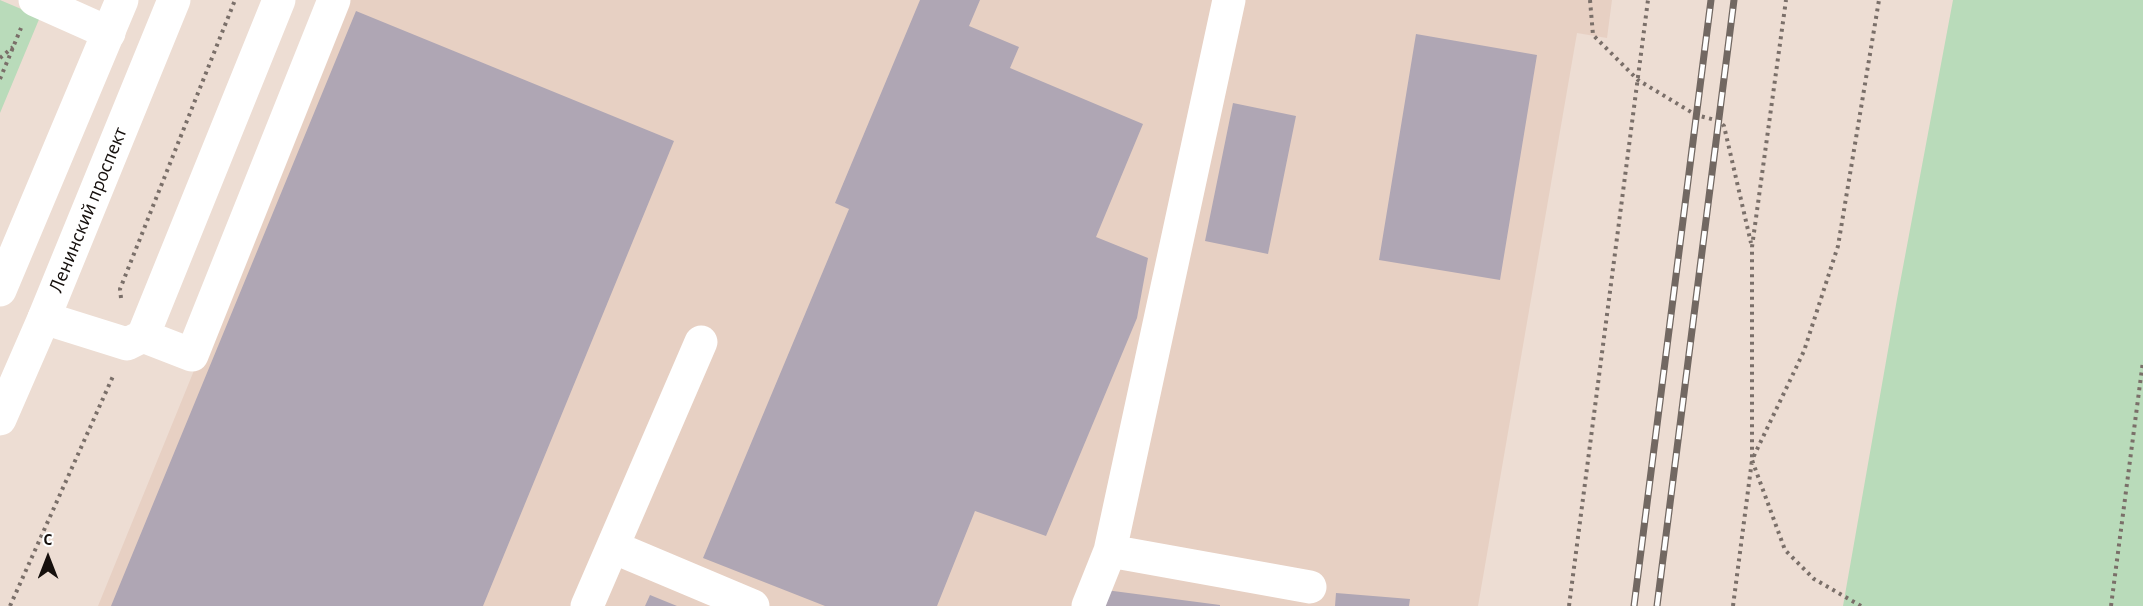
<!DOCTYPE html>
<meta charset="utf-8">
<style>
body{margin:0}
#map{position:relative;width:2143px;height:606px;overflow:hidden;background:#edddd3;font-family:"Alegreya Sans",sans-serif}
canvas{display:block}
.north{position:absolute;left:18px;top:528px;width:60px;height:60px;-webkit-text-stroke:4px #fff;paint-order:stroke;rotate:0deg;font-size:16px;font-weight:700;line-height:24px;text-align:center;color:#16100d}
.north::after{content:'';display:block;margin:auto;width:21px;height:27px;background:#16100d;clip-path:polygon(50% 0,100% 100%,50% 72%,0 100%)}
</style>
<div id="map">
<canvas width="2143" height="606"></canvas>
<div class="north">С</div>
</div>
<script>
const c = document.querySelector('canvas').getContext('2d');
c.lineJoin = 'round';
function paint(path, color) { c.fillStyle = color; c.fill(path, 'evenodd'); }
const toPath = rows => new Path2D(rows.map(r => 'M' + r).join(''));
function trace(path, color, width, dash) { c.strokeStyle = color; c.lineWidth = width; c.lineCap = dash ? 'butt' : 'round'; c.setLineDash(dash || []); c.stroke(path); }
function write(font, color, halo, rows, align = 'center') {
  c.font = font + ' "Alegreya Sans",sans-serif'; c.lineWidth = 5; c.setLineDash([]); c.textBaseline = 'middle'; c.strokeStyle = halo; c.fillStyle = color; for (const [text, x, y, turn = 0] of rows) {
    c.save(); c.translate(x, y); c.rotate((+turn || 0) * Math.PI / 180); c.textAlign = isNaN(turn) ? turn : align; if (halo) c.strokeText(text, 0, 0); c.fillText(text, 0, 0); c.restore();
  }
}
paint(toPath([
 [345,0,1612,0,1607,38,1577,33,1478,606,98,606]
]), '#e7d0c3');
paint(toPath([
 [0,0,40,17,0,113],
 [1953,0,2143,0,2143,606,1843,606,1897,299]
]), '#b9dbba');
paint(toPath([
 [920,0,980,0,969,26,1019,47,1010,68,1143,124,1096,237,1148,258,1137,318,1046,536,975,511,937,606,825,606,703,558,849,209,835,203],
 [356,11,674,141,483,606,111,606],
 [1416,34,1537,55,1500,280,1379,260],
 [1233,103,1296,116,1268,254,1205,241],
 [1098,589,1220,605,1220,606,1096,606],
 [1336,593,1410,599,1409,606,1335,606],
 [650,595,677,606,645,606]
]), '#afa6b4');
trace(toPath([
 [1590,0,1593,35,1638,80,1696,115,1719,121,1724,126,1751,243],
 [0,58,13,47],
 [0,79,21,28],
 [121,298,120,289,235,0],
 [10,606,114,374],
 [1569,606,1648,0],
 [1733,606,1752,460,1752,247,1786,0],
 [1861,606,1814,579,1785,550,1752,460,1804,351,1838,246,1879,0],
 [2111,606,2143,361]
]), '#7a6f69', 4, [3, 4.5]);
trace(toPath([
 [35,0,109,33],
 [44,318,127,344,143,336,279,0],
 [143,336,192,355,334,0],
 [613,547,753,606],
 [1110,551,1310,587],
 [587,606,701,342],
 [1088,606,1110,551,1229,0]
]), '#fff', 33);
trace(toPath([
 [0,290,122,0],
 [0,419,44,318,174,0]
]), '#fff', 33);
const rail = toPath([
 [1634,606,1711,0],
 [1657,606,1734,0]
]);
trace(rail, '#726862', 7);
trace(rail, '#fff', 4.5, [14]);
write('21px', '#16100d', '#fff', [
 ["Ленинский проспект",88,210,-68]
]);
</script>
